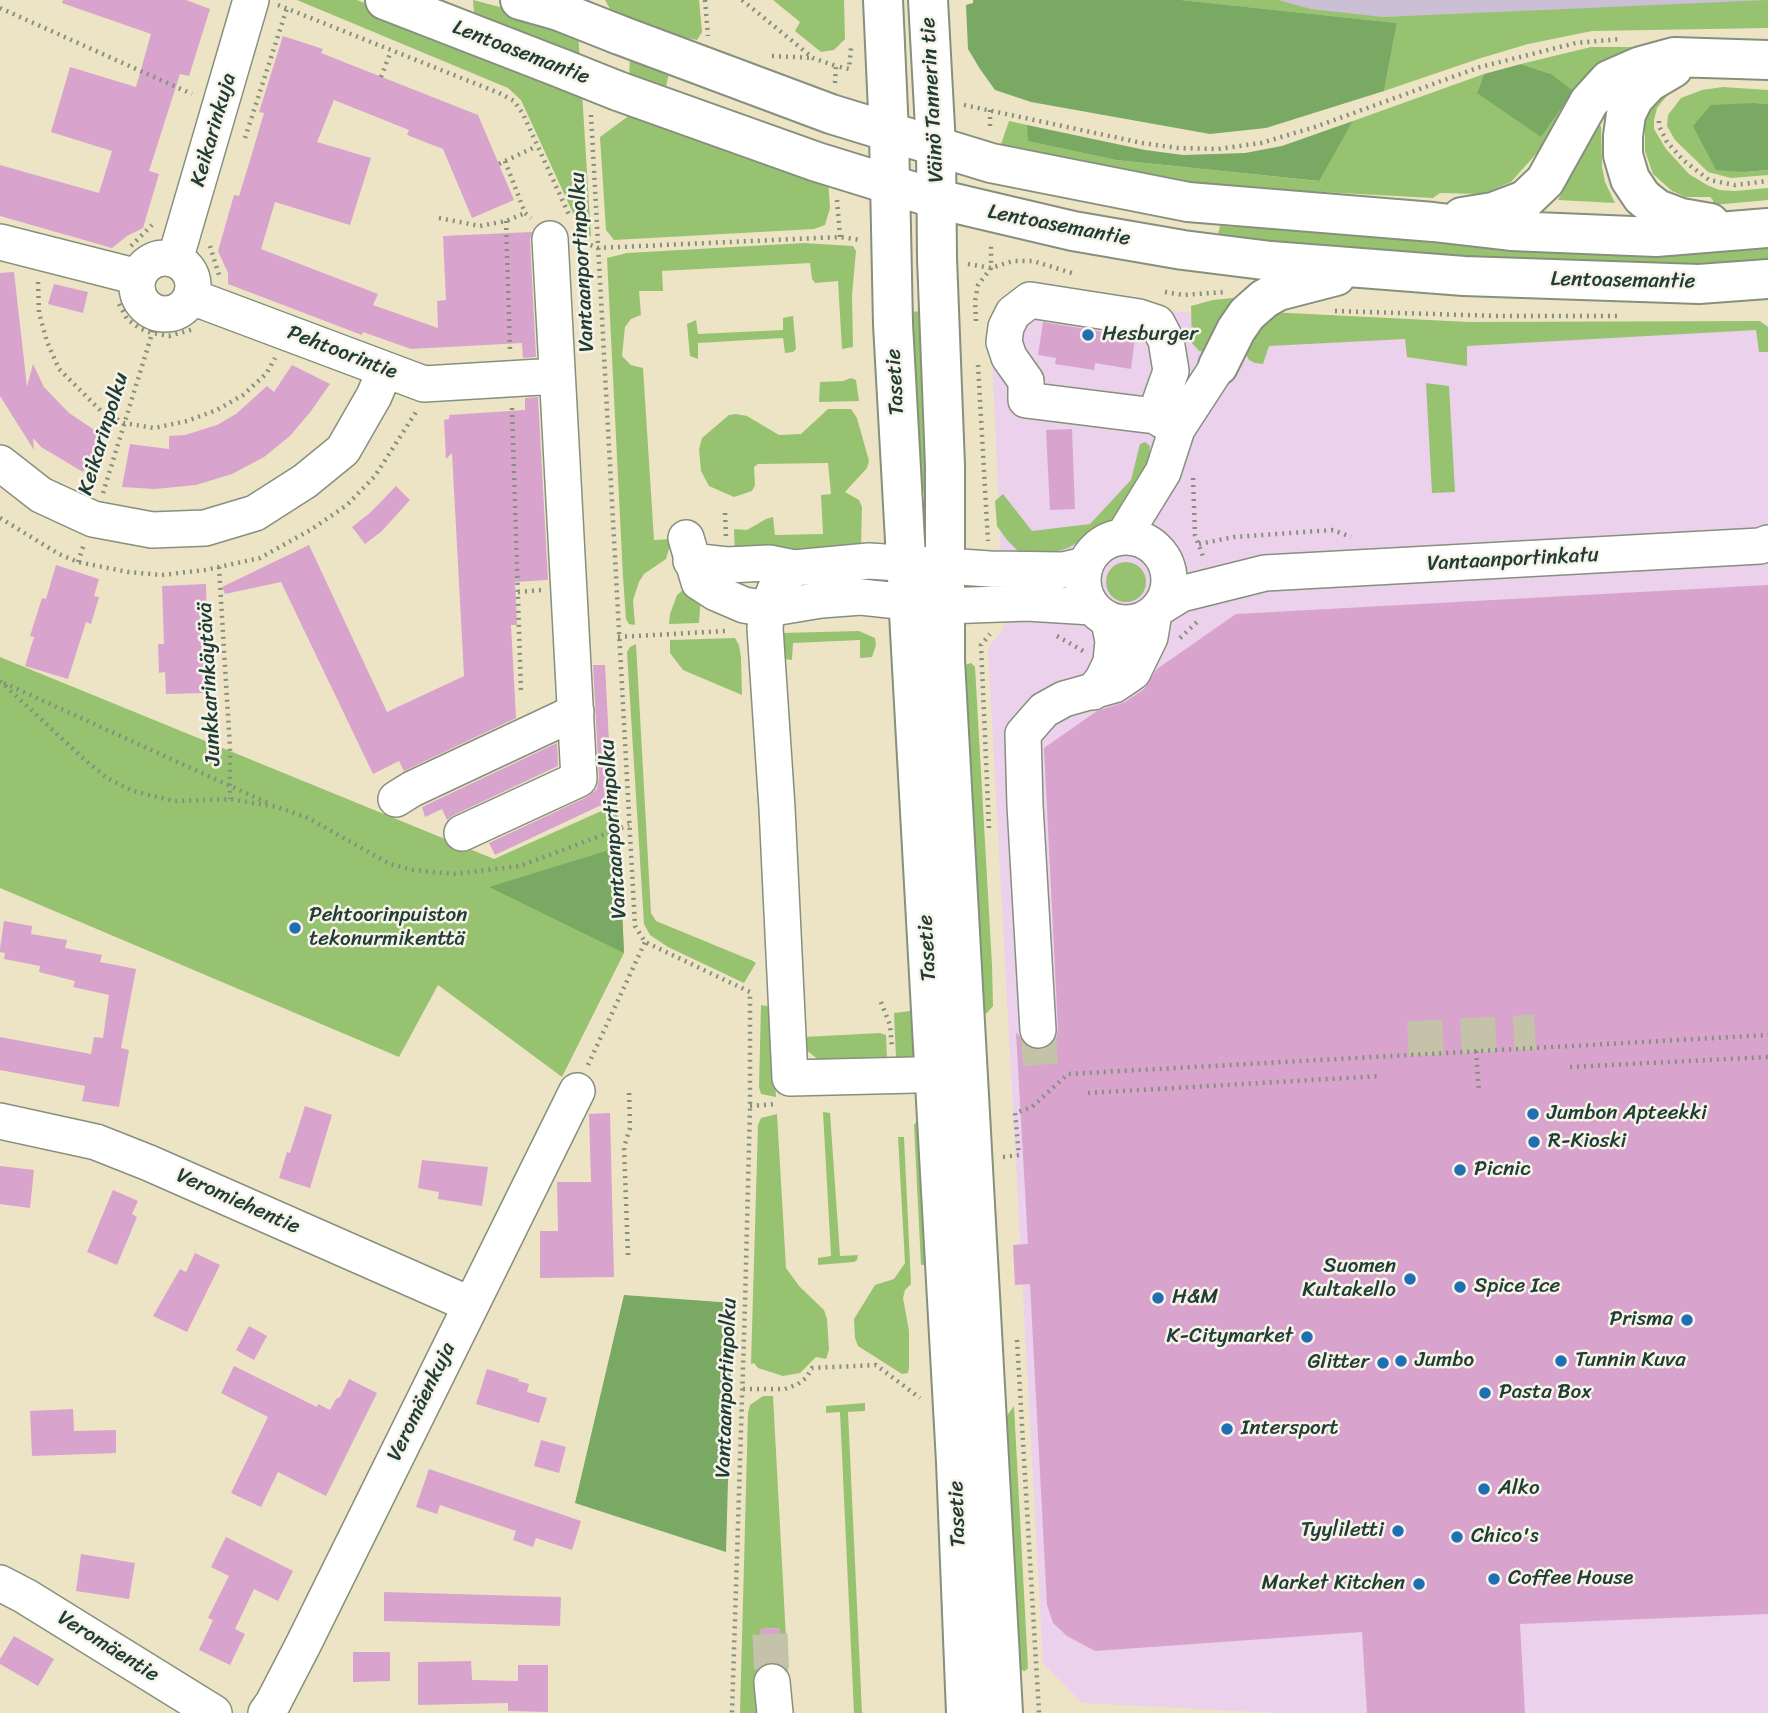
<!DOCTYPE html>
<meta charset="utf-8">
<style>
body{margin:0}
canvas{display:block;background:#ede3c5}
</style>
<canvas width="1768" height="1713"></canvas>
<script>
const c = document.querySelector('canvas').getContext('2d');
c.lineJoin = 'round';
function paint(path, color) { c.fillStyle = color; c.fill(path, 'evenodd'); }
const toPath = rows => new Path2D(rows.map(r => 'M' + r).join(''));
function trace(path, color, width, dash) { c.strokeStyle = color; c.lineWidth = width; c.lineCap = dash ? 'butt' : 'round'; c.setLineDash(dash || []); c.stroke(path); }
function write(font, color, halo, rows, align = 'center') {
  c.font = font + ' Sriracha,sans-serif'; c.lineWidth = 5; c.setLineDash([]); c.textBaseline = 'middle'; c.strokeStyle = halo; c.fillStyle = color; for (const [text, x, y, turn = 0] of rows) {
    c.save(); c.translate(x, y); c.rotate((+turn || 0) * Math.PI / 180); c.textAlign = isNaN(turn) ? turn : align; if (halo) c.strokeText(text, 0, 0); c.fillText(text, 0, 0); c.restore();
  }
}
paint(toPath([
 [1035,286,1173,311,1264,322,1575,326,1768,324,1768,1713,1278,1713,1082,1703,1043,1663,988,648,1004,628,991,330]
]), '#ebd1eb');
paint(toPath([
 [1181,0,1768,0,1768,18,1475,31]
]), '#cbbfd5');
paint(toPath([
 [297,0,357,0,582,92,591,237,578,224,521,100,508,88],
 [473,0,534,16,578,34,580,60,474,12],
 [605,0,699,0,702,32,697,40,650,30,623,18,610,9],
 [773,0,844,0,845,39,834,50,821,52,795,31,800,22],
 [1181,0,1278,0,1311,9,1383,17,1768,0,1768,28,1592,31,1528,44,1478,59,1384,91,1397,23],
 [1591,47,1648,47,1613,58,1573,91,1545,150,1537,153,1511,182,1482,194,1440,193,1433,198,1209,186,1075,167,999,150,1009,121,1027,125,1029,141,1116,160,1318,181,1353,121,1484,74,1477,93,1551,74,1521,64],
 [630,56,669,73,666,87,650,86,629,80],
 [1674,87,1657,108,1654,120,1654,129,1666,149,1689,174,1707,185,1719,190,1735,191,1768,188,1768,200,1713,205,1713,200,1710,197,1686,197,1672,191,1653,174,1645,151,1645,130,1639,127,1650,105],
 [1723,87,1768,90,1768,104,1755,103,1745,172,1768,170,1768,175,1731,178,1708,172,1675,140,1667,126,1668,115,1681,98,1702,90],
 [634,112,828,179,830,208,825,225,814,229,614,240,606,230,600,137],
 [1598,125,1601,126,1602,167,1605,182,1615,203,1558,200],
 [1220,226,1560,244,1768,241,1768,261,1707,265,1644,265,1342,252,1217,238],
 [804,243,853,246,856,251,852,295,853,347,842,349,838,281,815,283,812,279,810,263,662,271,663,291,639,291,641,315,631,319,625,327,622,356,631,365,643,368,654,540,672,539,666,559,644,574,639,582,633,600,635,625,629,624,626,619,623,577,607,258,627,253],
 [1233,298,1243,303,1206,352,1199,351,1192,343,1191,306,1213,300],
 [927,311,932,491,917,492,906,312],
 [1268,312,1469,322,1760,321,1768,327,1768,352,1759,352,1756,330,1467,346,1467,366,1407,357,1405,339,1269,346,1263,364,1255,363,1249,360,1246,354,1253,325],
 [793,316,796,349,793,352,785,353,783,338,698,343,698,359,690,356,687,324,696,320,698,334,783,330,783,318],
 [851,378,856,380,859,401,819,402,820,382,843,381],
 [1426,383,1449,386,1455,492,1432,493],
 [828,409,851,409,857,418,869,461,867,468,845,492,859,500,862,507,861,546,735,554,734,529,747,530,766,519,773,517,775,535,823,534,821,495,831,494,828,463,758,464,754,467,755,485,752,491,734,497,709,486,701,471,699,449,702,438,729,415,736,414,747,416,779,435,801,434],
 [1145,442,1150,446,1148,473,1114,521,1068,548,1055,552,1037,554,1018,551,1007,540,997,526,995,501,1003,494,1032,531,1090,524,1131,480,1140,444],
 '1106 582a20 20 0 1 1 40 0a20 20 0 1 1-40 0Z',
 [691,589,701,593,699,623,669,624,670,614,677,595,683,590],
 [859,631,875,638,876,645,872,657,860,658,860,640,793,643,792,660,784,659,782,633],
 [735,638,739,645,741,657,742,695,683,670,670,653,670,640],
 [636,644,651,913,656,921,753,961,756,963,744,983,668,947,650,935,644,924,627,652,630,647],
 [0,657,494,859,617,804,624,953,562,1077,438,985,399,1057,0,888],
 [971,663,975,667,992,965,993,1006,987,1013,983,1013,961,670,965,665],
 [761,1005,771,1007,776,1097,761,1094,759,1087],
 [910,1011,914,1049,917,1052,917,1058,896,1058,894,1013],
 [880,1033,886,1035,887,1060,829,1062,819,1060,806,1050,804,1037],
 [823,1112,830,1113,840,1256,858,1255,857,1260,854,1262,818,1265,818,1258,831,1256],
 [777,1114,786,1268,799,1286,824,1310,827,1319,829,1350,826,1359,816,1357,800,1373,783,1376,758,1368,754,1363,751,1364,758,1125,761,1118],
 [920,1117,929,1264,921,1265,914,1125],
 [898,1137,904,1137,911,1284,905,1290,903,1298,909,1331,909,1367,908,1373,902,1374,858,1346,855,1338,854,1319,875,1285,894,1279,905,1263],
 [763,1396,773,1396,790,1713,782,1679,779,1628,760,1629,764,1713,740,1713,748,1413,750,1405],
 [865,1403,865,1411,848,1412,862,1713,854,1713,840,1412,826,1413,826,1406],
 [1014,1406,1028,1668,1025,1671,1018,1669,1005,1442,1006,1417]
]), '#97c371');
paint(toPath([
 [973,0,1181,0,1397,23,1384,91,1266,128,1210,134,1031,102,995,90,980,69,968,49,966,5,973,3],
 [1521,64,1551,74,1573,91,1541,137,1477,93,1484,74],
 [1755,103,1768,104,1768,170,1745,172,1716,170,1693,126,1711,105],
 [1353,121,1319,181,1116,160,1028,141,1027,125,1145,150,1183,155,1245,153,1282,146],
 [619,847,624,953,489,887],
 [624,1295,733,1303,726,1552,575,1503]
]), '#79a963');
paint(toPath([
 [63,0,186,0,210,9,189,76,180,74,149,171,159,174,143,228,127,236,112,248,0,216,0,165,99,193,112,151,51,132,70,67,136,87,151,34,62,3],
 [283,36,323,49,321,53,478,115,514,200,472,218,443,149,407,135,409,130,334,100,317,142,371,158,350,225,275,202,261,249,378,294,373,305,438,328,437,301,446,300,443,236,532,232,530,240,536,357,523,358,522,343,411,349,363,332,362,335,228,284,228,273,218,251,234,195,239,196,251,157,264,113,259,112],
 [14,272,27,387,33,364,44,387,69,413,102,435,83,472,41,447,33,438,34,450,0,396,0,273],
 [54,284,88,292,83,313,48,304],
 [1043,322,1135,337,1131,369,1095,363,1094,370,1055,364,1056,358,1038,355],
 [292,365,330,384,311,411,290,436,264,457,232,474,196,485,155,489,122,487,130,444,169,449,169,436,185,435,217,425,236,414,267,386,274,392],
 [538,397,548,580,515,582,517,625,511,625,516,718,404,771,399,761,373,774,281,582,225,594,222,587,309,545,387,712,464,676,452,453,446,459,444,420,449,419,449,415,525,410,525,398],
 [1072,429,1075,509,1050,510,1046,430],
 [396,486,410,500,382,531,365,544,352,527,371,512],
 [56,565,99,579,94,596,99,597,91,624,86,622,68,679,25,666,34,637,30,636,42,598,46,599],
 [206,584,207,629,203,629,205,693,166,694,165,672,159,673,158,644,164,644,162,586],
 [1768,585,1768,1614,1520,1624,1525,1713,1367,1713,1362,1632,1095,1651,1067,1636,1053,1623,1047,1605,1030,1284,1015,1285,1013,1245,1028,1244,1016,1032,1028,1048,1038,1050,1050,1046,1056,1038,1058,1030,1044,748,1097,711,1125,702,1144,689,1157,669,1236,614],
 [593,665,605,665,612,800,495,855,489,843,587,797,597,789,599,778],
 [557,743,558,766,454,815,447,820,442,809,425,817,422,807],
 [4,921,32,926,31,934,67,940,65,948,102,955,100,962,136,969,121,1048,129,1050,119,1107,82,1101,85,1086,0,1070,0,1037,91,1054,94,1037,103,1038,109,995,73,987,75,981,39,972,40,966,4,959,5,953,0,952,0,949],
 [305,1106,332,1115,310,1188,279,1178,287,1152,290,1153],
 [610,1113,614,1277,540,1278,540,1231,558,1231,557,1182,591,1182,589,1114],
 [422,1160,488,1167,482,1206,438,1199,439,1192,418,1188],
 [0,1166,34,1170,30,1208,0,1204],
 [113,1190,138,1201,132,1214,137,1217,117,1265,87,1252],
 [195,1253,220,1265,187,1332,153,1316,180,1269,186,1272],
 [249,1326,267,1336,254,1360,236,1350],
 [234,1366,317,1407,318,1404,330,1410,336,1399,340,1397,349,1379,377,1393,326,1496,278,1472,261,1507,231,1493,268,1417,221,1393],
 [487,1369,519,1379,518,1381,529,1384,527,1392,547,1398,539,1423,476,1404],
 [73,1409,74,1431,116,1430,116,1453,32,1456,30,1411],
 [541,1440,566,1447,559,1473,534,1466],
 [429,1469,581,1521,572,1550,536,1538,533,1547,513,1540,516,1531,440,1505,437,1514,416,1507],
 [226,1537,293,1571,278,1601,254,1589,235,1629,245,1634,230,1665,199,1650,213,1620,208,1618,229,1576,211,1567],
 [81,1554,135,1563,129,1599,76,1591],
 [384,1592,561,1597,560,1626,384,1621],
 [780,1628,781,1664,771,1662,761,1665,760,1629],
 [14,1636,54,1659,38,1686,0,1664,0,1659],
 [353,1652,390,1652,390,1681,353,1682],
 [471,1661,472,1680,518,1681,518,1665,548,1665,548,1712,508,1711,508,1703,418,1705,418,1662]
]), '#d8a4cd');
trace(toPath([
 [1038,1030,1041,1070],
 [1408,1039,1535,1032],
 [770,1634,772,1682]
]), '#c4c2a8', 35, [35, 18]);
const minor = toPath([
 [0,242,138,277],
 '137 286a28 28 0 1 1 56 0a28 28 0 1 1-56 0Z',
 [175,260,251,0],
 [192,297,424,384,557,376],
 [1155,416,1171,371,1166,340,1157,323,1139,317,1030,300,1013,313,1006,327,1004,342,1009,357,1026,381,1026,400,1155,416,1177,429],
 [0,463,41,495,93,519,152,530,205,528,255,513,305,481,343,450,374,396,385,370],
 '1083 580a43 43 0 1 1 86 0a43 43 0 1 1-86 0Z',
 [1123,537,1163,472,1177,429,1218,366],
 [686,538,699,582,716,593,744,605,767,609,821,600,861,597,945,606,1027,603,1092,607],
 [691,561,727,565,769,563,794,568],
 [1160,607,1181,594,1265,573,1760,546,1768,543],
 [1093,692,1103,679,1111,662,1113,641,1109,621],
 [396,799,412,789,576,712],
 [462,833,579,779,550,239],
 [1038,1030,1025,805,1023,734,1044,710,1064,699,1114,685,1133,672,1150,637,1154,613],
 [915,1075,790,1078,777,808,765,628,767,609,778,583,794,568,869,561,990,569,1063,570,1085,565],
 [0,1121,96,1142,149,1163,469,1304],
 [0,1583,25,1596,214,1713],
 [772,1682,775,1713],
 [266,1713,273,1703,303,1645,577,1091]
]);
const major = toPath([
 [385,0,563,69],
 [520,0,559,11],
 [883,0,889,133,893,324,956,1462,966,1713],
 [928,0,936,146,937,258,945,466,945,660,1003,1713],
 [617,34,831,114,991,163,1188,202,1433,222,1511,231,1656,237,1768,228],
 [1673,68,1649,82,1634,98,1626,114,1623,136,1623,155,1630,179,1642,197,1657,209,1681,218,1710,223],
 [618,91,817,162,937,199,1073,231,1183,250,1271,261,1464,276,1699,284,1768,279],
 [1462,217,1493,212,1525,200,1545,181,1589,102,1609,80,1641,66,1674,57,1768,60],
 [1218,366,1236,330,1247,314,1264,299,1278,291,1336,276]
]);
trace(minor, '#86907c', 38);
trace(major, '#86907c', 42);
trace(toPath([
 [705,0,708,36],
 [742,0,813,58,836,66],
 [278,5,499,93,514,101,523,114,570,217],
 [0,8,192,94],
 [772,56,813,58],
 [381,77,391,51],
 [835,83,836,66,849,69,851,48],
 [964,105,1142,143,1178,148,1218,149,1261,143,1315,127,1480,67,1576,43,1620,39],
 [990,110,990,130],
 [591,115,635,926,645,942,750,992,750,1106,745,1305,732,1713],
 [1659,121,1659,126,1667,142,1683,160,1709,180,1735,185,1768,181],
 [245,138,287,8],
 [505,161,525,213,531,218],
 [499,164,537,146],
 [837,200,840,237],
 [439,218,480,226,506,221,525,213],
 [506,221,510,350],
 [580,237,582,241,597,248,840,237,861,240],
 [131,246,152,225],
 [210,246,219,275],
 [968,264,991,268,1013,261,1033,261,1075,274],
 [38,282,39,313,47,342,59,369,101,411,124,423,154,428,187,421,217,410,243,395,266,374,275,358],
 [1165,292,1183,295,1226,292],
 [119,304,127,319,139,328,152,333,169,336,194,329],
 [1335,311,1498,316,1620,316],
 [976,321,975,301,978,285,991,268,991,244],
 [978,365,988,541],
 [512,408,521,693],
 [1193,478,1195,535,1204,559],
 [103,493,158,314],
 [725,513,726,538],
 [0,518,59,554,78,562,128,572,162,575,205,570,260,558,312,529,347,505,375,476,416,412],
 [1199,544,1234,537,1333,530,1351,537],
 [78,562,84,544],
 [219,567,230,748,230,799],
 [518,592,542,590],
 [1057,636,1083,651],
 [618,637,726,631],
 [1180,638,1197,622],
 [0,681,85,760,107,778,133,791,174,801,230,799,277,807,308,818,390,864,413,870,454,874,520,866,629,825],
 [4,683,270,804],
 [989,828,981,645,990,634],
 [881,1002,890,1025,892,1048],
 [1476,1051,1479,1093],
 [588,1065,645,942],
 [1570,1067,1768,1057],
 [1088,1093,1381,1076],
 [750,1106,775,1104],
 [1003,1157,1019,1155,1015,1113,1032,1107,1068,1074,1768,1035],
 [628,1255,624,1147,630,1128,629,1089],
 [1017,1340,1039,1713],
 [743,1389,785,1389,798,1384,806,1378,812,1368,876,1365,920,1398]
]), '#86907c', 4.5, [2, 5]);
trace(minor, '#fff', 35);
trace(major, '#fff', 38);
const majorBridge = toPath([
 [559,11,617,34],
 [563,69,618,91]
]);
trace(majorBridge, '#86907c', 42, []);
trace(majorBridge, '#fff', 38);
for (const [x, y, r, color] of [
 [1088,335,7,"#1f6fb2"],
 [295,928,7,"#1f6fb2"],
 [1533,1114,7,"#1f6fb2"],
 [1534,1142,7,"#1f6fb2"],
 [1460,1170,7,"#1f6fb2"],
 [1410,1279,7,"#1f6fb2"],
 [1460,1287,7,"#1f6fb2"],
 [1158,1298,7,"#1f6fb2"],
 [1687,1320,7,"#1f6fb2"],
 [1307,1337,7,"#1f6fb2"],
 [1401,1361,7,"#1f6fb2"],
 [1561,1361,7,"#1f6fb2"],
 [1383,1363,7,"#1f6fb2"],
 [1485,1393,7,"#1f6fb2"],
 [1227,1429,7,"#1f6fb2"],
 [1484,1489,7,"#1f6fb2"],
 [1398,1531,7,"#1f6fb2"],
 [1457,1537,7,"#1f6fb2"],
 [1494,1579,7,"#1f6fb2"],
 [1419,1584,7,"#1f6fb2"]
]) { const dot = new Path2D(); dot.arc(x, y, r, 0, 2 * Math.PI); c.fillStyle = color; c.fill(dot); trace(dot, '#f7f3e8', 2.5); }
write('21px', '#1f3d34', '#f7f3e8', [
 ["Lentoasemantie",521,53,21],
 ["Väinö Tannerin tie",933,100,-93],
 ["Keikarinkuja",214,130,-74],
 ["Lentoasemantie",1059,226,11],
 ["Vantaanportinpolku",583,262,-93],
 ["Lentoasemantie",1623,281,1],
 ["Pehtoorintie",342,353,21],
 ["Tasetie",896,382,-93],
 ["Keikarinpolku",104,434,-73],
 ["Vantaanportinkatu",1513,560,-3],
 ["Junkkarinkäytävä",210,684,-93],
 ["Vantaanportinpolku",614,829,-94],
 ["Tasetie",928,948,-93],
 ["Veromiehentie",238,1202,24],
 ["Vantaanportinpolku",727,1388,-88],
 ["Veromäenkuja",422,1402,-64],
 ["Tasetie",958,1514,-92],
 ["Veromäentie",108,1647,32]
]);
write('21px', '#1f3d34', '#f7f3e8', [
 ["Hesburger",1102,335],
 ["Pehtoorinpuiston",309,916],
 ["tekonurmikenttä",309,940],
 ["Jumbon Apteekki",1547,1114],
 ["R-Kioski",1548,1142],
 ["Picnic",1474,1170],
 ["Suomen",1396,1267,"right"],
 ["Kultakello",1396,1291,"right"],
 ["Spice Ice",1474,1287],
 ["H&M",1172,1298],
 ["Prisma",1673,1320,"right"],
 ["K-Citymarket",1293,1337,"right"],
 ["Jumbo",1415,1361],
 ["Tunnin Kuva",1575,1361],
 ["Glitter",1369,1363,"right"],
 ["Pasta Box",1499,1393],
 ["Intersport",1241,1429],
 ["Alko",1498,1489],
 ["Tyyliletti",1384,1531,"right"],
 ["Chico's",1471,1537],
 ["Coffee House",1508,1579],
 ["Market Kitchen",1405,1584,"right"]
], 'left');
</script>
